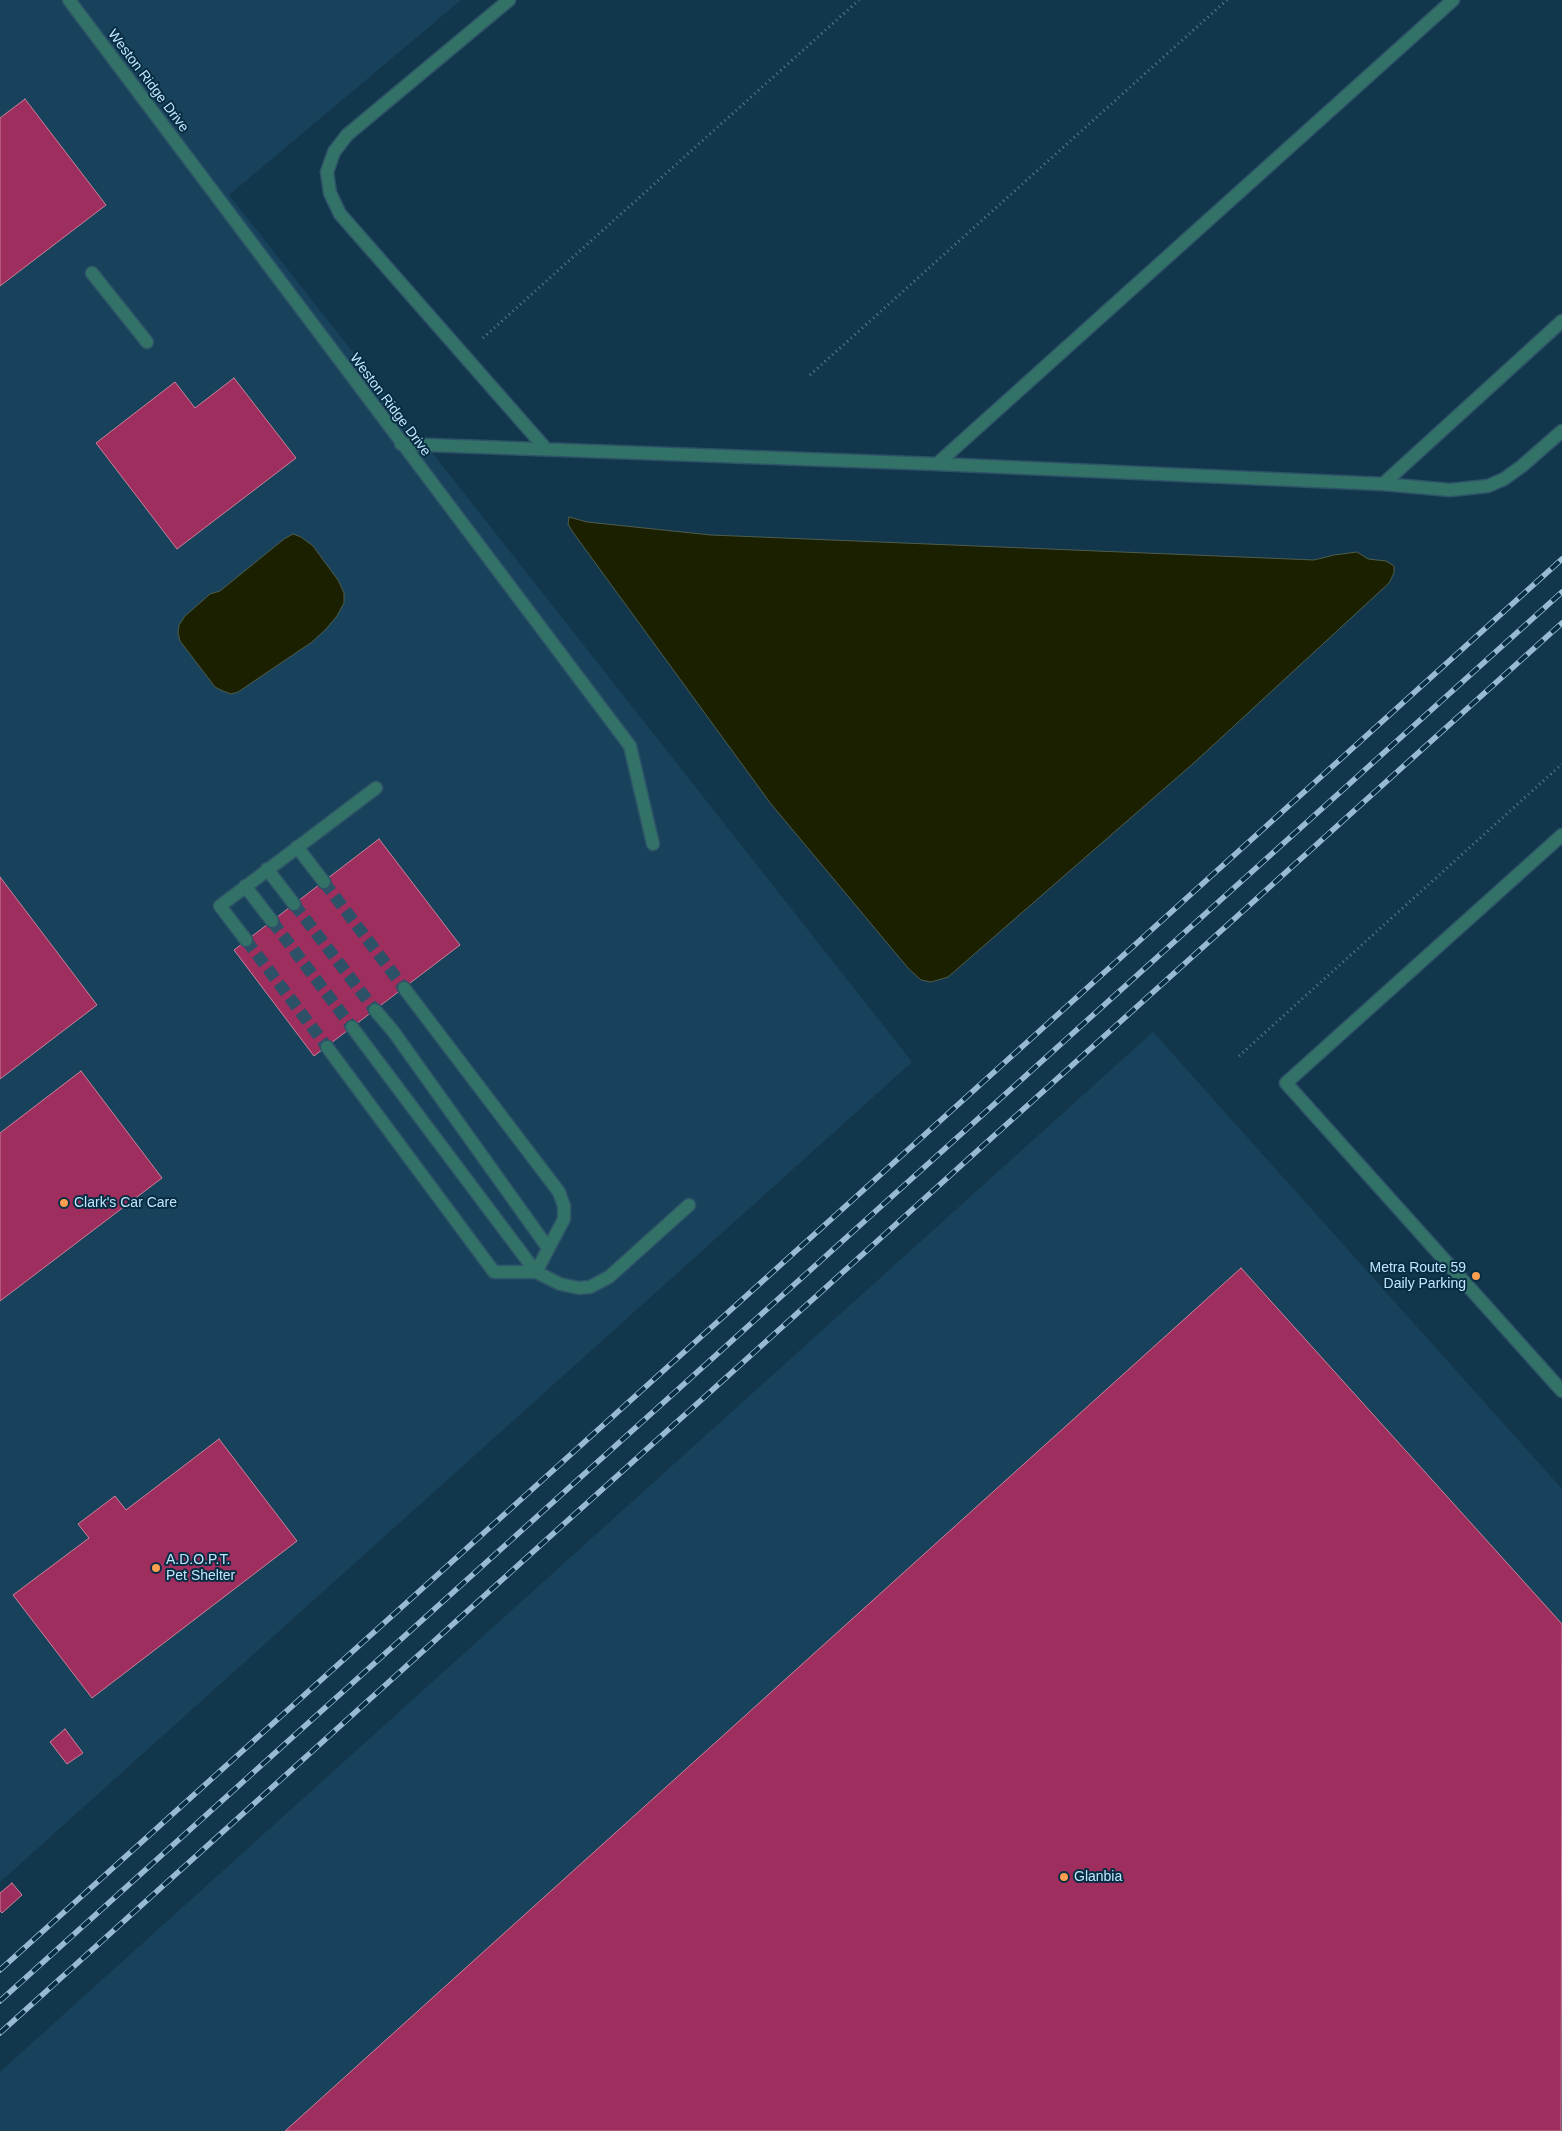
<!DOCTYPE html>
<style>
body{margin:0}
canvas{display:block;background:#12374d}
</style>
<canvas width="1562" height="2131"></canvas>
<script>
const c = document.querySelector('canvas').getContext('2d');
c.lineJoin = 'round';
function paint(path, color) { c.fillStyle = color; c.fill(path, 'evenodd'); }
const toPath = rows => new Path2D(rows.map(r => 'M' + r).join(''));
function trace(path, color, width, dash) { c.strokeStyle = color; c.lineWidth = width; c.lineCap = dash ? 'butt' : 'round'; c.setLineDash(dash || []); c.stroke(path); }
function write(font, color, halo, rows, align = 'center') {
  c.font = font + ' Arial,sans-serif'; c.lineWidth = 4; c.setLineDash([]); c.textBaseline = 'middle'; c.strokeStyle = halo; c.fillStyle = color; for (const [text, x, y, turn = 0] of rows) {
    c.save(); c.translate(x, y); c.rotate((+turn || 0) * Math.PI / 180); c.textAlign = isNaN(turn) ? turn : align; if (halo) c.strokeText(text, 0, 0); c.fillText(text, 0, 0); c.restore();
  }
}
paint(toPath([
 [0,0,461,0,229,195,912,1062,0,1882],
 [1153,1032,1562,1489,1562,2131,0,2131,0,2072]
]), '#18425b');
const water = toPath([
 [569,517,587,522,711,535,1314,560,1334,555,1357,552,1368,559,1386,561,1394,566,1394,573,1389,583,1196,761,948,977,931,982,921,980,908,968,771,804,572,531,568,524,569,517],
 [293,534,301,537,313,546,338,580,344,593,344,603,337,616,326,629,312,642,238,692,231,694,223,691,215,687,180,641,178,633,179,625,185,616,210,594,220,591,284,539,293,534]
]);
paint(water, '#1b2100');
trace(water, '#4e5c4c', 1);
const building = toPath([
 [25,99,106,205,0,286,0,118,25,99],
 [234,378,296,458,177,549,96,443,175,382,195,408,234,378],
 [379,839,460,945,314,1056,234,950,379,839],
 [0,877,97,1005,0,1079,0,877],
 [81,1071,162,1178,0,1301,0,1133,81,1071],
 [1241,1268,1562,1624,1561,2131,285,2131,1241,1268],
 [219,1439,297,1541,92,1698,13,1595,89,1538,78,1524,115,1496,126,1510,219,1439],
 [65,1729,83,1753,67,1764,50,1742,65,1729],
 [12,1883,22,1895,2,1913,0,1911,0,1893,12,1883]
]);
paint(building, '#9d2e5d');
trace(building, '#cb8199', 1);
trace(toPath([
 [324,882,404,988],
 [294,904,375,1010],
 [272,921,352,1027],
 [246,940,327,1047]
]), '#2d5167', 12, [12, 6]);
const minor = toPath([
 [69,0,630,746,653,844],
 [509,0,347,135,334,152,327,172,330,193,340,214,546,449],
 [92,273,147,342],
 [401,444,937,464,1383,484,1450,490,1488,486,1504,479,1522,466,1562,431],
 [937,464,1453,0],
 [1383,484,1562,321],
 [1562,835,1286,1083,1562,1391],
 [297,847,324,882],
 [267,869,294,904],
 [245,886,272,921],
 [246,940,220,906,376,788],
 [404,988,559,1192,564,1206,564,1219,536,1272],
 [375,1010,393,1031,548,1248],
 [352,1027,536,1272],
 [327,1047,494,1272,536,1272,560,1284,579,1288,590,1287,609,1277,689,1205]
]);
trace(minor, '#2e5369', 15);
trace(toPath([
 [483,338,859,0],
 [810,375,1227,0],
 [1239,1056,1562,764]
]), '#597d94', 3, [1, 4]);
trace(minor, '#337266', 12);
const rail = toPath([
 [0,1970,1562,559],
 [0,2001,1562,592],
 [0,2033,1562,623]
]);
trace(rail, '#98bad2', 5.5);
trace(rail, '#062d42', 4, [11]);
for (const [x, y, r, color] of [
 [64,1203,5,"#fb9e50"],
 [1476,1276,5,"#fb9e50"],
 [156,1568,5,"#fb9e50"],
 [1064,1877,5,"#fb9e50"]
]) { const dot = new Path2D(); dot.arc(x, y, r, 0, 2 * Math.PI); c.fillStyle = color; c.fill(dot); trace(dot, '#062d42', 2); }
write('14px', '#c4e5fd', '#062d42', [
 ["Weston Ridge Drive",148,81,53],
 ["Weston Ridge Drive",390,405,53]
]);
write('14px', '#c4e5fd', '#062d42', [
 ["Clark's Car Care",74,1203],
 ["Metra Route 59",1466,1268,"right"],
 ["Daily Parking",1466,1284,"right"],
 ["A.D.O.P.T.",166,1560],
 ["Pet Shelter",166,1576],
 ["Glanbia",1074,1877]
], 'left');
</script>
